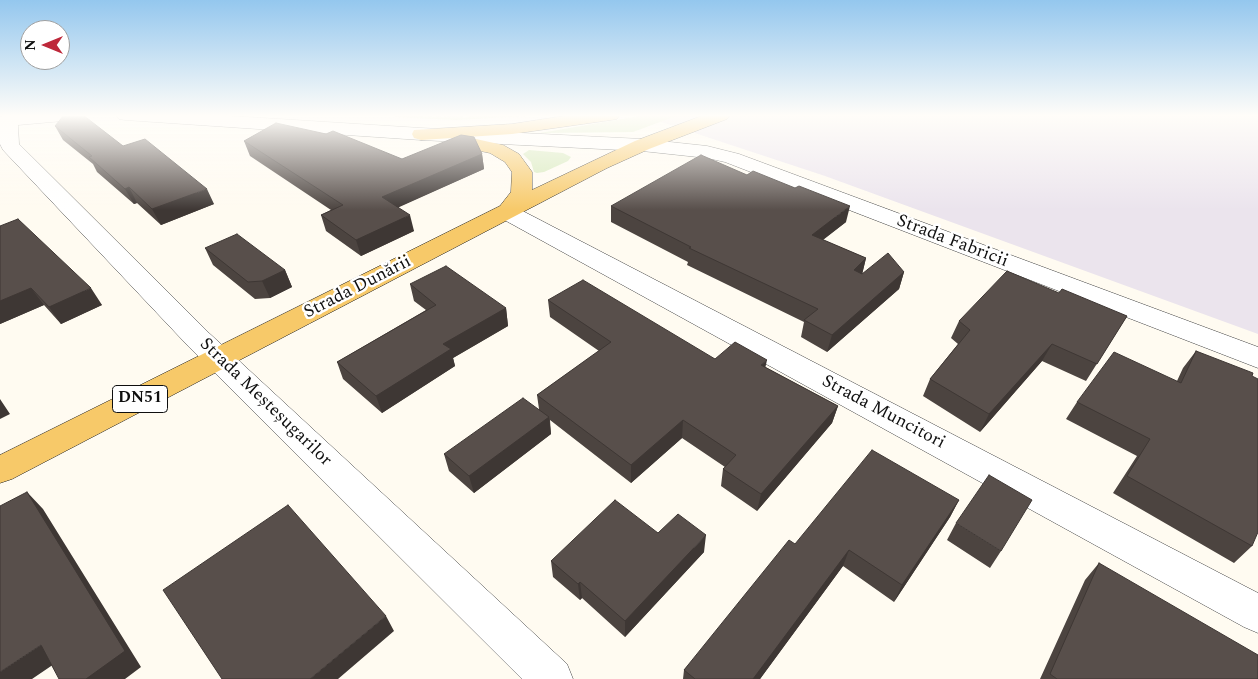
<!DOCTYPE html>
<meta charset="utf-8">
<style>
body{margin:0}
#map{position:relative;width:1258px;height:679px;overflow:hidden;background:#fffbf1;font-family:Spectral,serif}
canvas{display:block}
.north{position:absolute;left:20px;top:20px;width:50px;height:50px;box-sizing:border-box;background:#fff;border:1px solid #9f9f9f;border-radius:50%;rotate:270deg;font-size:14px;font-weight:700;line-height:20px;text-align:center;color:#0f0f0f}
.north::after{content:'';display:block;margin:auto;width:18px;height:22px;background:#be283a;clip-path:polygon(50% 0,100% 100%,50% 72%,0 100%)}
</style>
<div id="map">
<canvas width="1258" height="679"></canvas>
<div class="north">N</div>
</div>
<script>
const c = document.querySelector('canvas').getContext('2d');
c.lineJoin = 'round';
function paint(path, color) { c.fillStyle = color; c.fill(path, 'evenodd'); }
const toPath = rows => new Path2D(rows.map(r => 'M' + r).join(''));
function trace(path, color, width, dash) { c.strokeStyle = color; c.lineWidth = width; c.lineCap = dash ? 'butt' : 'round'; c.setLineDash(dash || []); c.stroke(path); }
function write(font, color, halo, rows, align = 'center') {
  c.font = font + ' Spectral,serif'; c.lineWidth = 5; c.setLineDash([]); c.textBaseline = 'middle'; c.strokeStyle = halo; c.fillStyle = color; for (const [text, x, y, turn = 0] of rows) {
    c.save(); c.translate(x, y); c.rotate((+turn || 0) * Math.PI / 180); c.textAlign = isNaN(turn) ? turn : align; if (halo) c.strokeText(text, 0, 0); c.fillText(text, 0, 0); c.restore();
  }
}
paint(toPath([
 [640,115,1258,115,1258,334,825,176]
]), '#ebe4ed');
paint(toPath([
 [394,115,443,117,460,115,465,118,471,115,544,115,456,120,396,117],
 [645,115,679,115,633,132,540,133],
 [529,150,563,153,571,157,568,161,544,172,537,173,534,172,531,162,523,154]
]), '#d6e9bb');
const minor = toPath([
 [5,115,83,115,80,119,74,120,18,125,19,144,209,333,567,664,573,679,522,679,189,347,3,150,0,144,0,117,5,115],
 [116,115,216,115,421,128,642,139,707,146,739,154,1258,347,1258,368,725,162,707,158,642,151,421,140,125,120,119,119,116,115],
 [507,205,515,207,1258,593,1258,633,1244,627,499,217,496,212,499,207,507,205]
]);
const major = toPath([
 [570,115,620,115,617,119,611,120,512,134,467,137,503,145,519,154,532,172,532,190,635,141,704,115,730,115,727,119,649,149,607,168,12,479,0,483,0,455,500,206,511,192,512,172,505,162,490,153,452,145,450,141,452,138,421,140,414,138,412,134,414,130,512,124,570,115]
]);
trace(minor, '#424242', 1);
trace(major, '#202020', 1);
paint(minor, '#fff');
paint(major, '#f7c969');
paint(toPath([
 [55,126,123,146,214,204,161,225,137,203,134,204,97,172,93,164,63,140],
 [244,141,402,159,482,154,484,169,398,207,414,231,361,256,326,231,321,215,331,210,250,156],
 [747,175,846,222,823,240,866,258,862,274,904,272,899,289,827,352,801,337,804,322,687,265,688,262,611,222,611,206],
 [0,226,102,305,61,324,44,305,0,324],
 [205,248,285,270,292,287,270,298,255,299,213,265],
 [410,284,506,308,508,326,453,358,455,366,382,413,343,379,337,362,426,310,414,301],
 [1059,293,1127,316,1086,381,1042,361,980,432,923,396,930,379,958,344,951,338,959,321],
 [548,300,715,359,765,367,838,406,832,423,757,511,721,486,723,469,725,467,682,438,631,483,550,420,551,434,474,493,449,471,444,454,539,409,537,395,599,351,550,317],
 [1196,351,1252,376,1252,546,1234,563,1113,493,1137,456,1066,419,1077,402,1177,381,1183,368],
 [959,500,950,517,894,602,843,566,760,679,683,679,684,670,795,544],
 [956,523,1001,551,990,568,947,540],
 [658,533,704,552,625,637,582,598,580,600,553,577,551,561],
 [1099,563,1258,679,1040,679,1085,580]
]), '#4c4440');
paint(toPath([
 [482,154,484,169,386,213,382,197],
 [129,187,137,203,134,204,125,189],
 [207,189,214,204,161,225,152,209],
 [850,206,846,222,808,251,812,235],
 [410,215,414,231,361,256,356,240],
 [866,258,862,275,854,270],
 [285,270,292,287,270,298,262,281],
 [904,272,899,289,827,352,832,335],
 [31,288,44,305,0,324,0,301],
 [91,288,102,305,61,324,49,307],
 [506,308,508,326,453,358,455,366,382,413,376,396,443,344],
 [1052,344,1042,361,980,432,989,414],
 [767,360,763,378,761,365],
 [0,399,10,414,0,419],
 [838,406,832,423,757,511,761,494],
 [549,417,551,434,474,493,469,476],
 [683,420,682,438,631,483,631,465],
 [27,492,43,509,141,667,125,679,86,679],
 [959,500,950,517,894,602,902,585],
 [706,535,704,552,625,637,625,621],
 [849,550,843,566,760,679,753,679],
 [580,582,582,598,580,600,578,584],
 [386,616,394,631,338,679,310,679],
 [41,645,60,660,32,679,0,679,0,672]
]), '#3e3734');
const building = toPath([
 [64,115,83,115,123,146,145,139,207,189,152,209,129,187,125,189,89,157,92,156,55,126,64,115],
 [276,123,326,134,333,131,402,159,461,135,474,137,482,154,382,197,410,215,356,240,321,215,343,205,244,141,276,123],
 [701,155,747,175,753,171,795,188,799,186,850,206,812,235,866,258,854,270,862,274,888,253,904,272,832,335,804,320,818,309,689,248,691,247,611,206,701,155],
 [18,219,91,288,49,307,31,288,0,301,0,226,18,219],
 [237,234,285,270,262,281,248,282,205,248,237,234],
 [446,266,506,308,443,344,451,349,376,396,337,362,436,305,410,284,446,266],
 [1007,271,1059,293,1062,289,1127,316,1097,364,1052,344,989,414,930,379,970,330,959,321,1007,271],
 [583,280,715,359,735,342,767,360,761,365,838,406,761,494,723,469,736,455,683,420,631,465,537,395,611,342,548,300,583,280],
 [1196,351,1253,373,1252,376,1258,379,1258,532,1252,546,1127,476,1150,439,1077,402,1114,352,1181,383,1196,351],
 [523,398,549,417,469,476,444,454,523,398],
 [872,450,959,500,902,585,849,550,753,679,695,679,684,670,789,540,795,544,872,450],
 [989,475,1032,500,1001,551,956,523,989,475],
 [27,492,125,651,86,679,59,679,41,645,0,672,0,506,27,492],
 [615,500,658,533,678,514,706,535,625,621,580,582,578,584,551,561,615,500],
 [288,505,386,616,310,679,222,679,163,590,288,505],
 [1099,563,1258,655,1258,679,1057,679,1050,674,1099,563]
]);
paint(building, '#584f4b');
trace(building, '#3e3734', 1);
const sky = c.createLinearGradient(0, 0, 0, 210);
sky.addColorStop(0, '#94c7ee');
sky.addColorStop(0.55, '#fffdf9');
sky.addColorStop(1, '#fffdf900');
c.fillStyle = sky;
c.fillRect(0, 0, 1258, 210);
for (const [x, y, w] of [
 [140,399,55]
]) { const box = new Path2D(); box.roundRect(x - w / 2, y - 13.5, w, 27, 4); c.fillStyle = '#fff'; c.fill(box); trace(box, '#0f0f0f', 1); }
write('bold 16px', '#0f0f0f', null, [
 ["DN51",140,399]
]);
write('18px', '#0f0f0f', '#fff', [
 ["Strada Fabricii",952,242,21],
 ["Strada Dunării",358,288,-27],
 ["Strada Meșteșugarilor",265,403,44],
 ["Strada Muncitori",883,413,28]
]);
</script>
